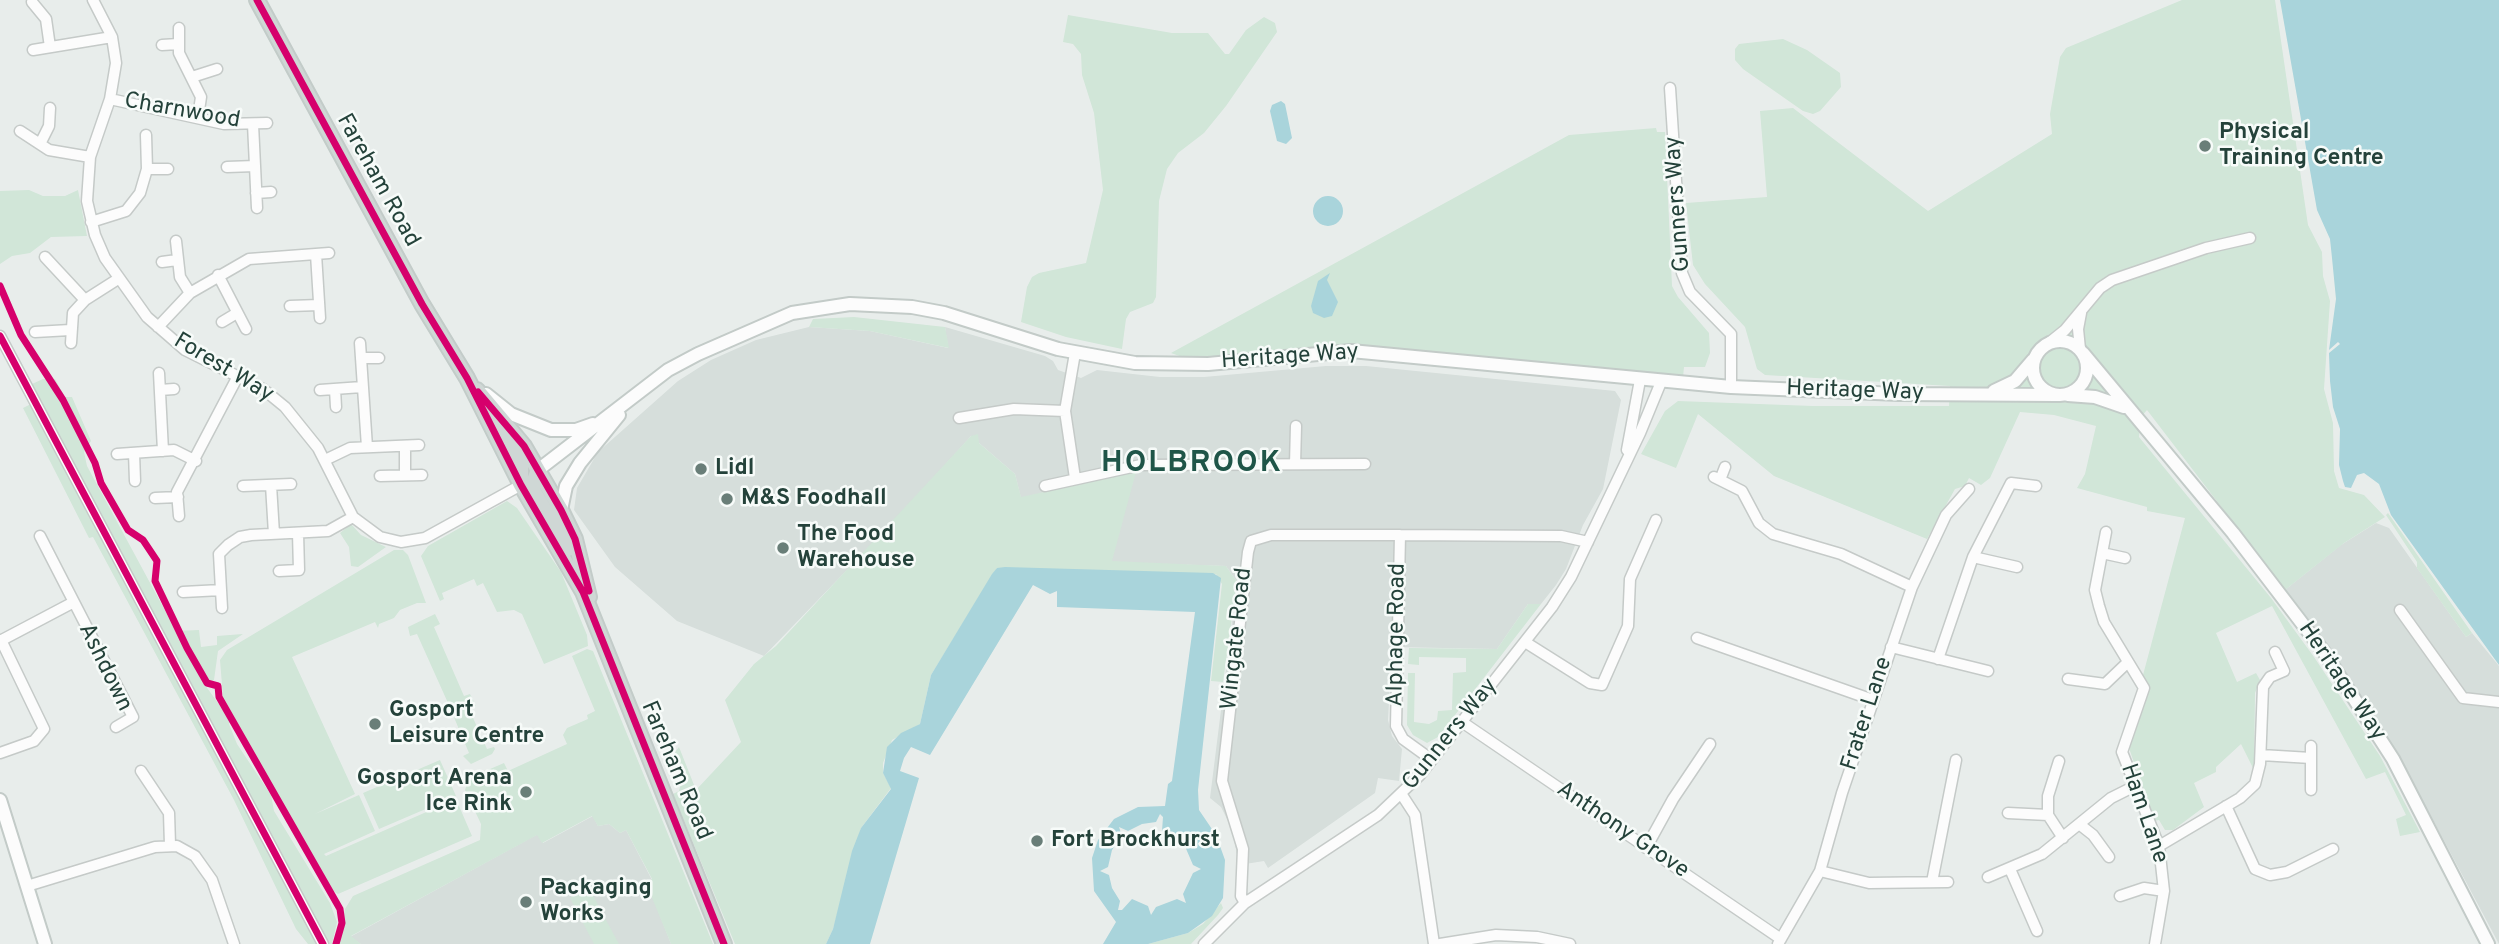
<!DOCTYPE html>
<style>
body{margin:0}
canvas{display:block;background:#e8edeb}
</style>
<canvas width="2499" height="944"></canvas>
<script>
const c = document.querySelector('canvas').getContext('2d');
c.lineJoin = 'round';
function paint(path, color) { c.fillStyle = color; c.fill(path, 'evenodd'); }
const toPath = rows => new Path2D(rows.map(r => 'M' + r).join(''));
function trace(path, color, width, dash) { c.strokeStyle = color; c.lineWidth = width; c.lineCap = dash ? 'butt' : 'round'; c.setLineDash(dash || []); c.stroke(path); }
function write(font, color, halo, rows, align = 'center') {
  c.font = font + ' Overpass,sans-serif'; c.lineWidth = 5; c.setLineDash([]); c.textBaseline = 'middle'; c.strokeStyle = halo; c.fillStyle = color; for (const [text, x, y, turn = 0] of rows) {
    c.save(); c.translate(x, y); c.rotate((+turn || 0) * Math.PI / 180); c.textAlign = isNaN(turn) ? turn : align; if (halo) c.strokeText(text, 0, 0); c.fillText(text, 0, 0); c.restore();
  }
}
paint(toPath([
 [809,327,870,331,948,348,945,327,1045,356,1053,361,1058,370,1081,378,1097,370,1160,377,1204,377,1326,366,1366,366,1615,391,1621,400,1603,489,1583,525,1566,569,1556,585,1541,604,1528,604,1497,649,1392,647,1388,720,1392,736,1402,749,1399,781,1378,778,1375,793,1268,868,1264,861,1239,865,1232,829,1221,807,1210,798,1237,582,1226,566,1111,562,1135,472,1021,498,1015,474,971,436,901,514,764,656,677,621,615,567,574,510,577,488,598,452,678,381,711,360,756,340],
 [2376,523,2389,528,2466,637,2472,633,2499,666,2499,944,2408,773,2333,656,2285,590,2341,545],
 [593,816,598,826,609,824,620,833,626,830,652,880,647,882,671,944,361,944,350,937,538,834,543,843]
]), '#d6dedb');
paint(toPath([
 [2182,0,2275,0,2308,225,2322,252,2323,276,2330,301,2324,389,2333,423,2334,471,2339,488,2364,495,2385,517,2344,543,2285,590,2147,410,2141,417,2139,437,2271,598,2314,657,2380,756,2420,832,2400,836,2396,819,2406,815,2385,772,2366,779,2272,606,2216,633,2237,682,2256,673,2260,680,2255,693,2254,770,2241,744,2216,767,2216,772,2194,783,2204,807,2173,830,2165,830,2159,820,2154,821,2129,748,2146,685,2143,675,2185,518,2147,511,2147,507,2077,488,2085,474,2096,426,2054,415,2020,412,1990,478,1981,485,1969,478,1965,486,1955,489,1927,539,1774,476,1698,414,1676,468,1641,454,1665,411,1678,401,1813,406,1949,406,1950,386,1765,375,1757,369,1745,327,1705,284,1693,265,1686,203,1767,197,1760,111,1793,108,1928,211,2052,134,2050,114,2060,57,2066,48],
 [1068,15,1172,33,1208,33,1225,54,1229,54,1246,30,1264,17,1275,23,1277,32,1226,106,1204,133,1178,153,1167,169,1159,201,1156,297,1153,303,1130,312,1126,319,1122,349,1066,337,1021,322,1027,287,1032,277,1039,273,1086,263,1103,190,1094,113,1082,75,1081,54,1073,44,1063,42],
 [1783,39,1807,50,1840,73,1841,87,1820,111,1813,114,1803,111,1743,69,1735,60,1735,49,1739,44],
 [1656,128,1657,132,1665,132,1672,286,1678,297,1709,333,1710,353,1705,367,1684,367,1683,377,1344,345,1209,358,1185,358,1171,353,1569,135],
 [29,190,43,196,65,196,78,190,87,236,51,237,30,253,12,256,0,264,0,191],
 [854,317,945,327,949,348,870,331,809,327,813,319],
 [43,379,55,379,65,397,72,397,91,441,84,452,87,466,176,631,199,630,201,647,217,645,217,636,243,634,218,651,214,680,205,685,231,721,229,724,237,744,271,795,274,811,330,903,337,922,332,944,308,944,296,929,234,800,93,537,89,538,23,408,39,400,32,384],
 [978,434,979,443,1015,474,1021,497,1136,472,1112,561,1226,566,1237,582,1223,682,1211,681,1222,584,1216,574,997,568,931,675,920,724,892,740,883,763,883,773,891,788,861,828,833,929,826,944,735,944,673,794,679,791,681,783,675,752,679,747,696,790,741,742,725,700,754,664,776,646,971,436],
 [507,501,517,508,561,572,587,635,588,646,544,664,522,614,514,610,497,612,483,583,477,586,474,579,442,593,444,599,440,601,421,556,428,546],
 [2388,513,2472,633,2466,637,2417,568,2417,562,2386,515],
 [351,524,361,535,386,547,358,567,351,566,349,547,340,533],
 [394,550,403,550,408,555,426,603,417,603,400,610,394,618,379,624,378,628,375,622,292,657,355,794,315,814,359,795,375,831,324,854,326,856,456,799,472,836,338,894,330,889,223,697,220,660,227,650],
 [1528,604,1541,604,1438,737,1427,743,1413,735,1407,725,1408,673,1415,673,1414,722,1429,724,1437,720,1438,711,1452,710,1453,673,1466,672,1466,658,1419,657,1419,665,1408,664,1409,648,1497,649],
 [435,614,440,624,434,627,464,696,470,694,476,706,469,709,487,749,494,747,495,749,492,754,471,764,463,756,469,753,453,715,446,718,441,706,448,703,417,634,410,636,408,627],
 [587,649,593,651,713,944,671,944,646,883,652,879,626,830,620,833,609,824,598,826,592,816,542,843,537,835,351,936,361,944,338,944,345,909,353,896,480,840,481,824,465,790,469,778,504,763,508,771,567,744,563,735,567,728,588,719,587,715,595,711,572,656],
 [440,760,456,796,379,829,363,793],
 [587,884,606,920,619,944,594,944,570,898],
 [1221,903,1223,908,1218,915,1191,944,1148,944,1188,933,1203,924]
]), '#d1e6d8');
paint(toPath([
 [2280,0,2499,0,2499,665,2391,515,2379,484,2364,473,2357,475,2351,488,2345,487,2343,481,2339,465,2340,429,2333,407,2330,381,2329,353,2340,344,2338,342,2329,350,2336,299,2332,258,2330,239,2317,210],
 [1281,101,1285,104,1292,138,1286,144,1277,141,1270,111,1272,105],
 '1313 211a15 15 0 1 1 30 0a15 15 0 1 1-30 0Z',
 [1330,273,1327,280,1338,302,1332,316,1324,318,1313,313,1311,306,1318,281],
 [1005,567,1213,573,1221,578,1198,790,1199,810,1216,835,1225,860,1223,898,1212,916,1188,933,1148,944,1103,944,1116,922,1094,891,1092,858,1098,840,1114,819,1138,807,1165,806,1168,784,1172,781,1195,612,1057,607,1057,591,1050,594,1033,585,930,755,911,747,904,758,900,771,919,778,870,944,826,944,833,929,852,851,861,828,891,789,883,773,887,747,901,733,920,724,931,675,992,574,997,568],
 [1160,814,1163,817,1162,831,1179,839,1187,835,1188,839,1184,844,1193,865,1201,869,1193,873,1183,894,1186,903,1177,899,1156,907,1151,915,1148,906,1132,899,1122,910,1118,910,1120,901,1112,888,1109,875,1100,871,1108,867,1112,850,1122,836,1119,827,1128,831,1142,824,1156,822]
]), '#a9d4db');
const street = toPath([
 [93,0,112,37,116,63,110,99,90,157,87,201,95,235,105,258,147,317,185,350,263,389,285,407,318,448,353,517,380,537,401,542,425,538,521,485],
 [32,2,46,19,50,47],
 [179,28,179,53,201,97,198,117],
 [162,45,178,44],
 [33,50,112,37],
 [192,77,217,69],
 [1670,88,1682,273,1690,292,1731,334,1731,387],
 [110,99,224,124,267,123],
 [253,124,257,208],
 [20,131,49,150,90,157],
 [40,144,49,126,50,108],
 [227,167,255,166],
 [147,169,168,169],
 [256,193,271,192],
 [91,222,126,211,140,193,147,169,146,135],
 [176,241,180,277,190,293],
 [316,254,320,318],
 [45,257,85,300],
 [162,262,177,260],
 [218,275,246,329],
 [290,306,319,305],
 [222,322,237,313],
 [158,327,190,293,249,259,329,253],
 [35,332,70,330],
 [0,336,323,944],
 [2050,342,2065,330,2100,288,2112,280,2206,248,2250,238],
 [71,343,73,313,85,300,118,279],
 [360,343,367,447],
 [2080,349,2078,329,2081,313],
 [1075,353,1065,411,1075,478],
 [362,358,379,358],
 [159,373,163,451],
 [335,389,336,407],
 [160,390,174,389],
 [320,390,362,387],
 [959,418,1014,409,1065,411],
 [405,446,405,475],
 [1627,450,1640,380],
 [134,453,135,481],
 [117,454,174,450,196,461],
 [325,460,350,448,419,445],
 [1295,464,1296,426],
 [380,476,422,475],
 [1714,477,1742,491,1759,523,1773,534,1841,554,1912,587],
 [1720,480,1725,467],
 [271,485,274,534],
 [243,486,291,484],
 [1045,486,1141,465,1365,464],
 [155,498,178,497],
 [179,516,177,492,238,376],
 [2106,532,2095,590,2099,606,2104,622,2144,688,2122,752,2159,846,2164,891,2155,944],
 [1400,535,1396,726,1403,739,1432,760],
 [40,536,133,717,116,727],
 [2102,553,2125,558],
 [1973,557,2017,567],
 [279,571,299,570,298,533],
 [183,592,221,590],
 [222,608,219,554,228,545,240,537,251,535,328,531,353,517],
 [2400,610,2463,698,2499,702],
 [1697,638,1873,700],
 [0,641,72,603],
 [1525,642,1590,683,1602,685,1628,626,1630,579,1656,520],
 [1891,647,1988,671],
 [1938,659,1973,557,2011,483,2036,486],
 [2068,679,2105,684,2128,662],
 [1462,722,1781,939],
 [0,753,34,741,44,729,1,640],
 [2261,755,2311,758,2311,790],
 [2311,758,2311,746],
 [2059,761,2048,796,2048,815,2063,838],
 [141,771,169,813,170,845],
 [1402,795,1415,815,1434,944],
 [2226,806,2255,869,2270,875,2287,872,2333,849],
 [2008,813,2048,815],
 [2079,824,2093,835,2109,857],
 [2159,846,2240,798,2255,784,2260,764,2263,687,2270,677,2284,671,2275,652],
 [1646,848,1673,799,1710,744],
 [2010,869,2037,931],
 [1820,871,1869,883,1948,882],
 [1988,877,2042,854,2111,798,2135,786],
 [1932,882,1956,760],
 [27,886,155,847,177,846,195,856,212,880,234,944],
 [2120,896,2144,888,2164,891],
 [1245,903,1241,896,1243,849,1222,781,1248,552,1251,541,1271,535,1400,535,1561,536,1588,542],
 [1204,944,1245,903,1378,815,1420,775,1552,607,1571,577,1640,433,1661,382],
 [1440,944,1496,935,1537,937,1570,944],
 [1778,944,1820,871,1842,793,1912,587,1946,515,1969,489]
]);
const secondary = toPath([
 '2033 368a27 27 0 1 1 54 0a27 27 0 1 1-54 0Z',
 [2083,353,2233,533,2324,652,2393,759,2488,944],
 [1994,391,2015,381,2033,360],
 [486,394,511,414,551,430,576,430,593,424],
 [2068,395,2095,397,2124,407],
 [538,470,668,370,698,354,792,313,850,304,912,307,944,313,1058,349,1135,363,1208,364,1351,351,1731,387,1899,394,2057,395],
 [561,510,566,486,580,463,619,415],
 [0,800,45,944]
]);
const primary = toPath([
 [257,0,422,304,467,378,521,485,583,592,724,944],
 [477,390,524,446,561,510,575,539,589,597],
 [503,432,521,462,521,483],
 [538,470,533,483,533,490,568,549]
]);
trace(street, '#c5cac8', 13);
trace(secondary, '#c3cbc8', 16);
trace(primary, '#c3ccc9', 18);
trace(street, '#fcfcfc', 10);
trace(secondary, '#fcfcfc', 12);
trace(primary, '#cfd7d5', 14);
trace(toPath([
 [257,0,422,304,467,378,521,485,583,592,724,944],
 [0,286,21,335,63,400,95,463,101,483,128,530,143,540,157,561,155,581,187,648,207,683,218,686,219,697,340,909,342,923,336,944],
 [0,336,323,944],
 [478,392,524,446,561,510,575,539,589,591]
]), '#d6006c', 7);
for (const [x, y, r, color] of [
 [2205,146,7,"#697e78"],
 [701,469,7,"#697e78"],
 [727,499,7,"#697e78"],
 [783,548,7,"#697e78"],
 [375,724,7,"#697e78"],
 [526,792,7,"#697e78"],
 [1037,841,7,"#697e78"],
 [526,902,7,"#697e78"]
]) { const dot = new Path2D(); dot.arc(x, y, r, 0, 2 * Math.PI); c.fillStyle = color; c.fill(dot); trace(dot, '#f7fbf9', 2.5); }
write('23px', '#24423a', '#f7fbf9', [
 ["Charnwood",182,112,10],
 ["Fareham Road",377,181,61],
 ["Gunners Way",1679,204,-94],
 ["Heritage Way",1290,358,-4],
 ["Forest Way",223,369,31],
 ["Heritage Way",1855,392,2],
 ["Alphage Road",1398,635,-89],
 ["Wingate Road",1238,639,-84],
 ["Ashdown",104,668,64],
 ["Heritage Way",2341,682,56],
 ["Frater Lane",1868,714,-72],
 ["Gunners Way",1451,735,-51],
 ["Fareham Road",675,771,67],
 ["Ham Lane",2143,814,71],
 ["Anthony Grove",1622,831,34]
]);
write('bold 23px', '#24423a', '#f7fbf9', [
 ["Physical",2219,133],
 ["Training Centre",2219,159],
 ["Lidl",715,469],
 ["M&S Foodhall",741,499],
 ["The Food",797,535],
 ["Warehouse",797,561],
 ["Gosport",389,711],
 ["Leisure Centre",389,737],
 ["Gosport Arena",512,779,"right"],
 ["Ice Rink",512,805,"right"],
 ["Fort Brockhurst",1051,841],
 ["Packaging",540,889],
 ["Works",540,915]
], 'left');
c.letterSpacing = '2px';
write('bold 30px', '#1f5548', '#f7fbf9', [
 ["HOLBROOK",1192,465]
]);
c.letterSpacing = '0px';
</script>
